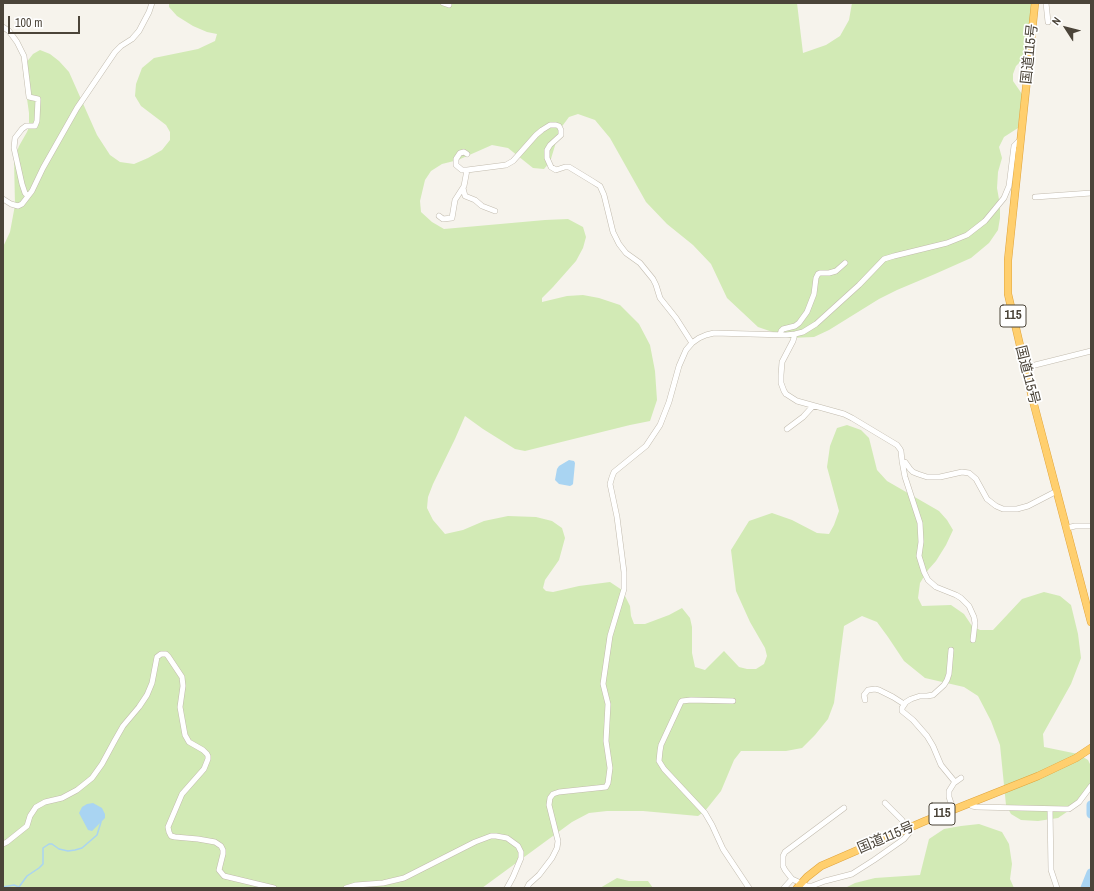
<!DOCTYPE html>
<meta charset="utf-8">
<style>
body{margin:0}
#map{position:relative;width:1094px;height:891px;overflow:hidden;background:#f6f3ec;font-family:"Archivo Narrow",sans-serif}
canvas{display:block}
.frame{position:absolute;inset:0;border:4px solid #4b4439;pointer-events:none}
.north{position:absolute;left:1046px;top:8px;width:40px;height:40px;-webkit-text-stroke:3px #fff;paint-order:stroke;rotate:306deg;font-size:11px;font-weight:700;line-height:16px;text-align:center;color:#4b4439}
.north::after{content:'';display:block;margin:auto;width:14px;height:18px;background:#4b4439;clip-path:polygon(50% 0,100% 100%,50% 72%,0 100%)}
.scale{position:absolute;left:8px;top:16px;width:72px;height:18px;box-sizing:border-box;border:2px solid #4b4439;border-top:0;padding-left:5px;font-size:12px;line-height:14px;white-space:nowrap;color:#4b4439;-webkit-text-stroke:3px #fff;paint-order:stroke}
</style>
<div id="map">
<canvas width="1094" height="891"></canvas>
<div class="frame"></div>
<div class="north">N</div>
<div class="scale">100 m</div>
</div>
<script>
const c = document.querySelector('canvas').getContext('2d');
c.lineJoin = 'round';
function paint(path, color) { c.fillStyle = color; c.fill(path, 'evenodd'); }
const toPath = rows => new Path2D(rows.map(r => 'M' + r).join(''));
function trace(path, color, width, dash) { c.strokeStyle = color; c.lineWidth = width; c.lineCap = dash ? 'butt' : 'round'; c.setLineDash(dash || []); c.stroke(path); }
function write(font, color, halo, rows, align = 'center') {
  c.font = font + ' "Archivo Narrow","Noto Sans JP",sans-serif'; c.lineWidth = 3.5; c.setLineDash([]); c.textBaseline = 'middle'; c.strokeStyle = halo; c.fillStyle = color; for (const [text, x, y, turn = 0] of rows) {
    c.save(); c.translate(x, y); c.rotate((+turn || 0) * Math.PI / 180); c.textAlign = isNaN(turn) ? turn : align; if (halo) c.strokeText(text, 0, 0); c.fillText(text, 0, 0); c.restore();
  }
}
paint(toPath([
 [169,3,797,3,803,53,826,45,840,36,849,20,852,3,1033,3,1030,52,1016,66,1013,74,1013,81,1022,94,1018,128,1004,137,999,147,1002,158,998,172,997,188,1000,205,1000,218,998,230,989,243,971,258,935,274,897,290,879,299,829,330,814,337,790,338,758,327,727,298,711,264,693,245,667,224,646,202,610,138,595,120,578,114,569,117,560,129,550,162,544,169,533,168,508,148,492,145,458,160,442,164,431,171,425,180,420,201,421,212,432,222,444,229,545,220,568,219,583,227,586,237,583,248,576,261,553,287,542,298,542,302,567,296,583,295,599,298,620,305,639,324,650,345,655,371,657,400,650,421,630,425,525,451,515,449,483,429,465,416,455,439,433,484,428,497,427,508,433,520,445,534,463,530,484,521,508,516,536,517,552,521,562,528,565,538,559,560,545,580,543,588,546,591,553,592,579,586,610,582,622,590,630,606,631,616,634,624,645,624,669,615,682,608,690,618,692,627,692,653,695,667,705,670,724,651,739,667,747,669,756,669,764,664,767,656,765,648,750,622,736,591,731,550,749,521,772,513,792,520,817,533,829,534,834,525,839,511,827,467,830,446,837,428,847,425,861,430,869,438,877,470,887,481,939,511,947,520,953,530,946,545,936,561,928,570,920,583,918,598,922,606,951,605,964,614,972,626,980,630,993,630,1022,599,1044,592,1060,596,1071,605,1078,634,1081,658,1071,684,1043,734,1044,747,1078,754,1088,760,1091,766,1091,786,1080,803,1058,818,1038,821,1021,820,1011,814,1006,805,1000,745,991,721,978,696,964,687,925,678,904,661,888,637,877,622,862,616,844,626,834,703,828,719,815,735,802,748,786,751,741,751,734,760,721,791,705,811,698,816,643,811,607,811,589,813,572,822,482,888,3,888,3,247,10,232,15,205,14,159,19,146,27,132,29,127,29,113,23,70,26,63,33,54,40,50,50,54,59,61,69,72,97,135,110,155,120,162,134,164,148,158,162,150,170,140,170,132,166,125,141,106,135,96,136,84,142,68,154,58,198,49,215,41,217,34,207,32,193,26,177,16,169,7],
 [979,824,1002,832,1009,844,1012,864,1010,879,1014,888,845,888,855,883,875,878,920,875,929,839,944,829,961,826],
 [617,878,629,881,648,881,653,888,600,888]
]), '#d2eab5');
paint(toPath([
 [569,460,574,461,575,463,573,484,572,485,570,486,559,484,555,480,557,469,559,466],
 [93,803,102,808,105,814,105,818,92,831,88,830,79,813,82,807,87,804]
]), '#a9d4f2');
trace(toPath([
 [3,887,14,885,19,887,27,876,39,868,43,864,43,848,49,844,52,844,59,849,68,851,75,850,82,848,97,835,101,822]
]), '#a9d4f2', 1.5);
trace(toPath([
 [1091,805,1091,814],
 [1085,888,1091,873]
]), '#a9d4f2', 9);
const minor = toPath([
 [443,3,449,5],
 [1046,3,1048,22],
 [3,27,9,31,17,42,24,56,29,97,38,99,37,121,35,126,26,126,22,129,15,138,14,148,22,184,25,193,28,196],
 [467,154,464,152,460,153,456,159,456,165,462,170,467,170,506,165,513,161,536,135,542,130,550,125,556,125,559,126,561,130,561,135,550,145,547,150,547,158,551,167,556,170,565,167,569,167,592,181,600,186,604,195,613,232,619,244,626,253,640,263,653,279,656,285,660,298,676,318,692,343],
 [463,188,465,196,475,200,482,206,495,211],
 [1035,197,1091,193],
 [3,199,11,204,18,206,22,204,32,191,43,168,77,108,115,52,121,46,132,39,139,31,149,12,152,3],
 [439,216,443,219,452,218,455,200,464,186,467,170],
 [795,334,793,341,782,362,781,375,781,383,784,391,786,394,797,401,844,414,852,418,897,445,900,449,901,451,902,461,905,477,920,523,921,542,919,556,924,572,928,580,936,587,956,595,961,598,969,606,974,617,975,623,973,640],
 [780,335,781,331,783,329,795,326,799,323,807,312,814,294,816,278,818,274,820,273,829,273,836,271,845,263],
 [1035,365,1091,351],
 [787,429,803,417,813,406],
 [902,461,905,462,910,469,913,472,918,474,927,477,940,477,962,472,969,473,976,479,987,499,996,506,1003,509,1017,509,1028,506,1057,491],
 [1067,528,1075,526,1091,526],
 [951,650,949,674,947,680,944,685,933,695,927,696,920,696,911,699,906,702,902,708,902,711,913,720,927,736,933,746,941,765,955,782],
 [865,700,864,695,868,690,875,689,879,690,893,697,904,704],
 [733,701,691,700,682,701,681,702,661,745,660,751,659,761,664,769,705,813,712,825,723,849,749,888],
 [885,803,902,820,907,829],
 [969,803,972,806,977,807,1065,809,1069,809,1079,802,1091,786],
 [844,808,785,852,783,856,783,866,785,870,792,879,807,886,812,886,825,881,852,874,874,860,904,839,909,833,908,828],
 [953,809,949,797,949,791,954,783,961,778],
 [1050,809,1051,870,1057,888],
 [3,844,7,842,27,826,30,816,36,807,45,802,62,798,77,790,92,778,102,764,115,740,123,726,139,707,147,695,152,683,157,657,161,654,166,654,168,656,182,677,183,686,180,707,185,735,189,742,203,750,207,754,208,756,208,759,204,769,182,794,168,827,169,832,171,836,175,837,198,839,215,842,221,846,223,850,223,854,219,870,224,876,274,888],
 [346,888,356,885,383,883,404,878,475,842,491,836,496,836,507,838,518,846,521,852,521,858,513,877,507,888],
 [527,888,529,884,539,875,552,858,557,848,558,841,549,805,550,798,553,794,559,792,606,787,608,783,610,768,606,741,608,704,603,684,610,636,624,589,624,572,617,517,610,484,612,477,614,472,646,446,660,425,669,402,679,366,686,350,692,343,699,338,706,335,714,333,786,335,795,334,803,332,816,324,859,285,884,259,894,256,947,243,967,235,985,221,1004,198,1009,186,1014,146,1021,139],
 [784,888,792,879]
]);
const highway = toPath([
 [1035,3,1008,260,1008,294,1032,397,1091,622],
 [797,888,807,877,821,866,925,821,1038,776,1076,758,1091,748]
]);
trace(minor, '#c2bbae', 6);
trace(highway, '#e0a43c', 8);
trace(minor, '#fff', 5);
trace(highway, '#ffcf6e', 7);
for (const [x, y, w] of [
 [1013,316,26],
 [942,814,26]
]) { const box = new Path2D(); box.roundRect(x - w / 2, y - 11, w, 22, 3); c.fillStyle = '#fff'; c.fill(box); trace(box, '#4b4439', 1); }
write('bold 13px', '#4b4439', null, [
 ["115",1013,316],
 ["115",942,814]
]);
write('14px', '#4b4439', '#fff', [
 ["国道115号",1030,54,-84],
 ["国道115号",1027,375,76],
 ["国道115号",886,838,-23]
]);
</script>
